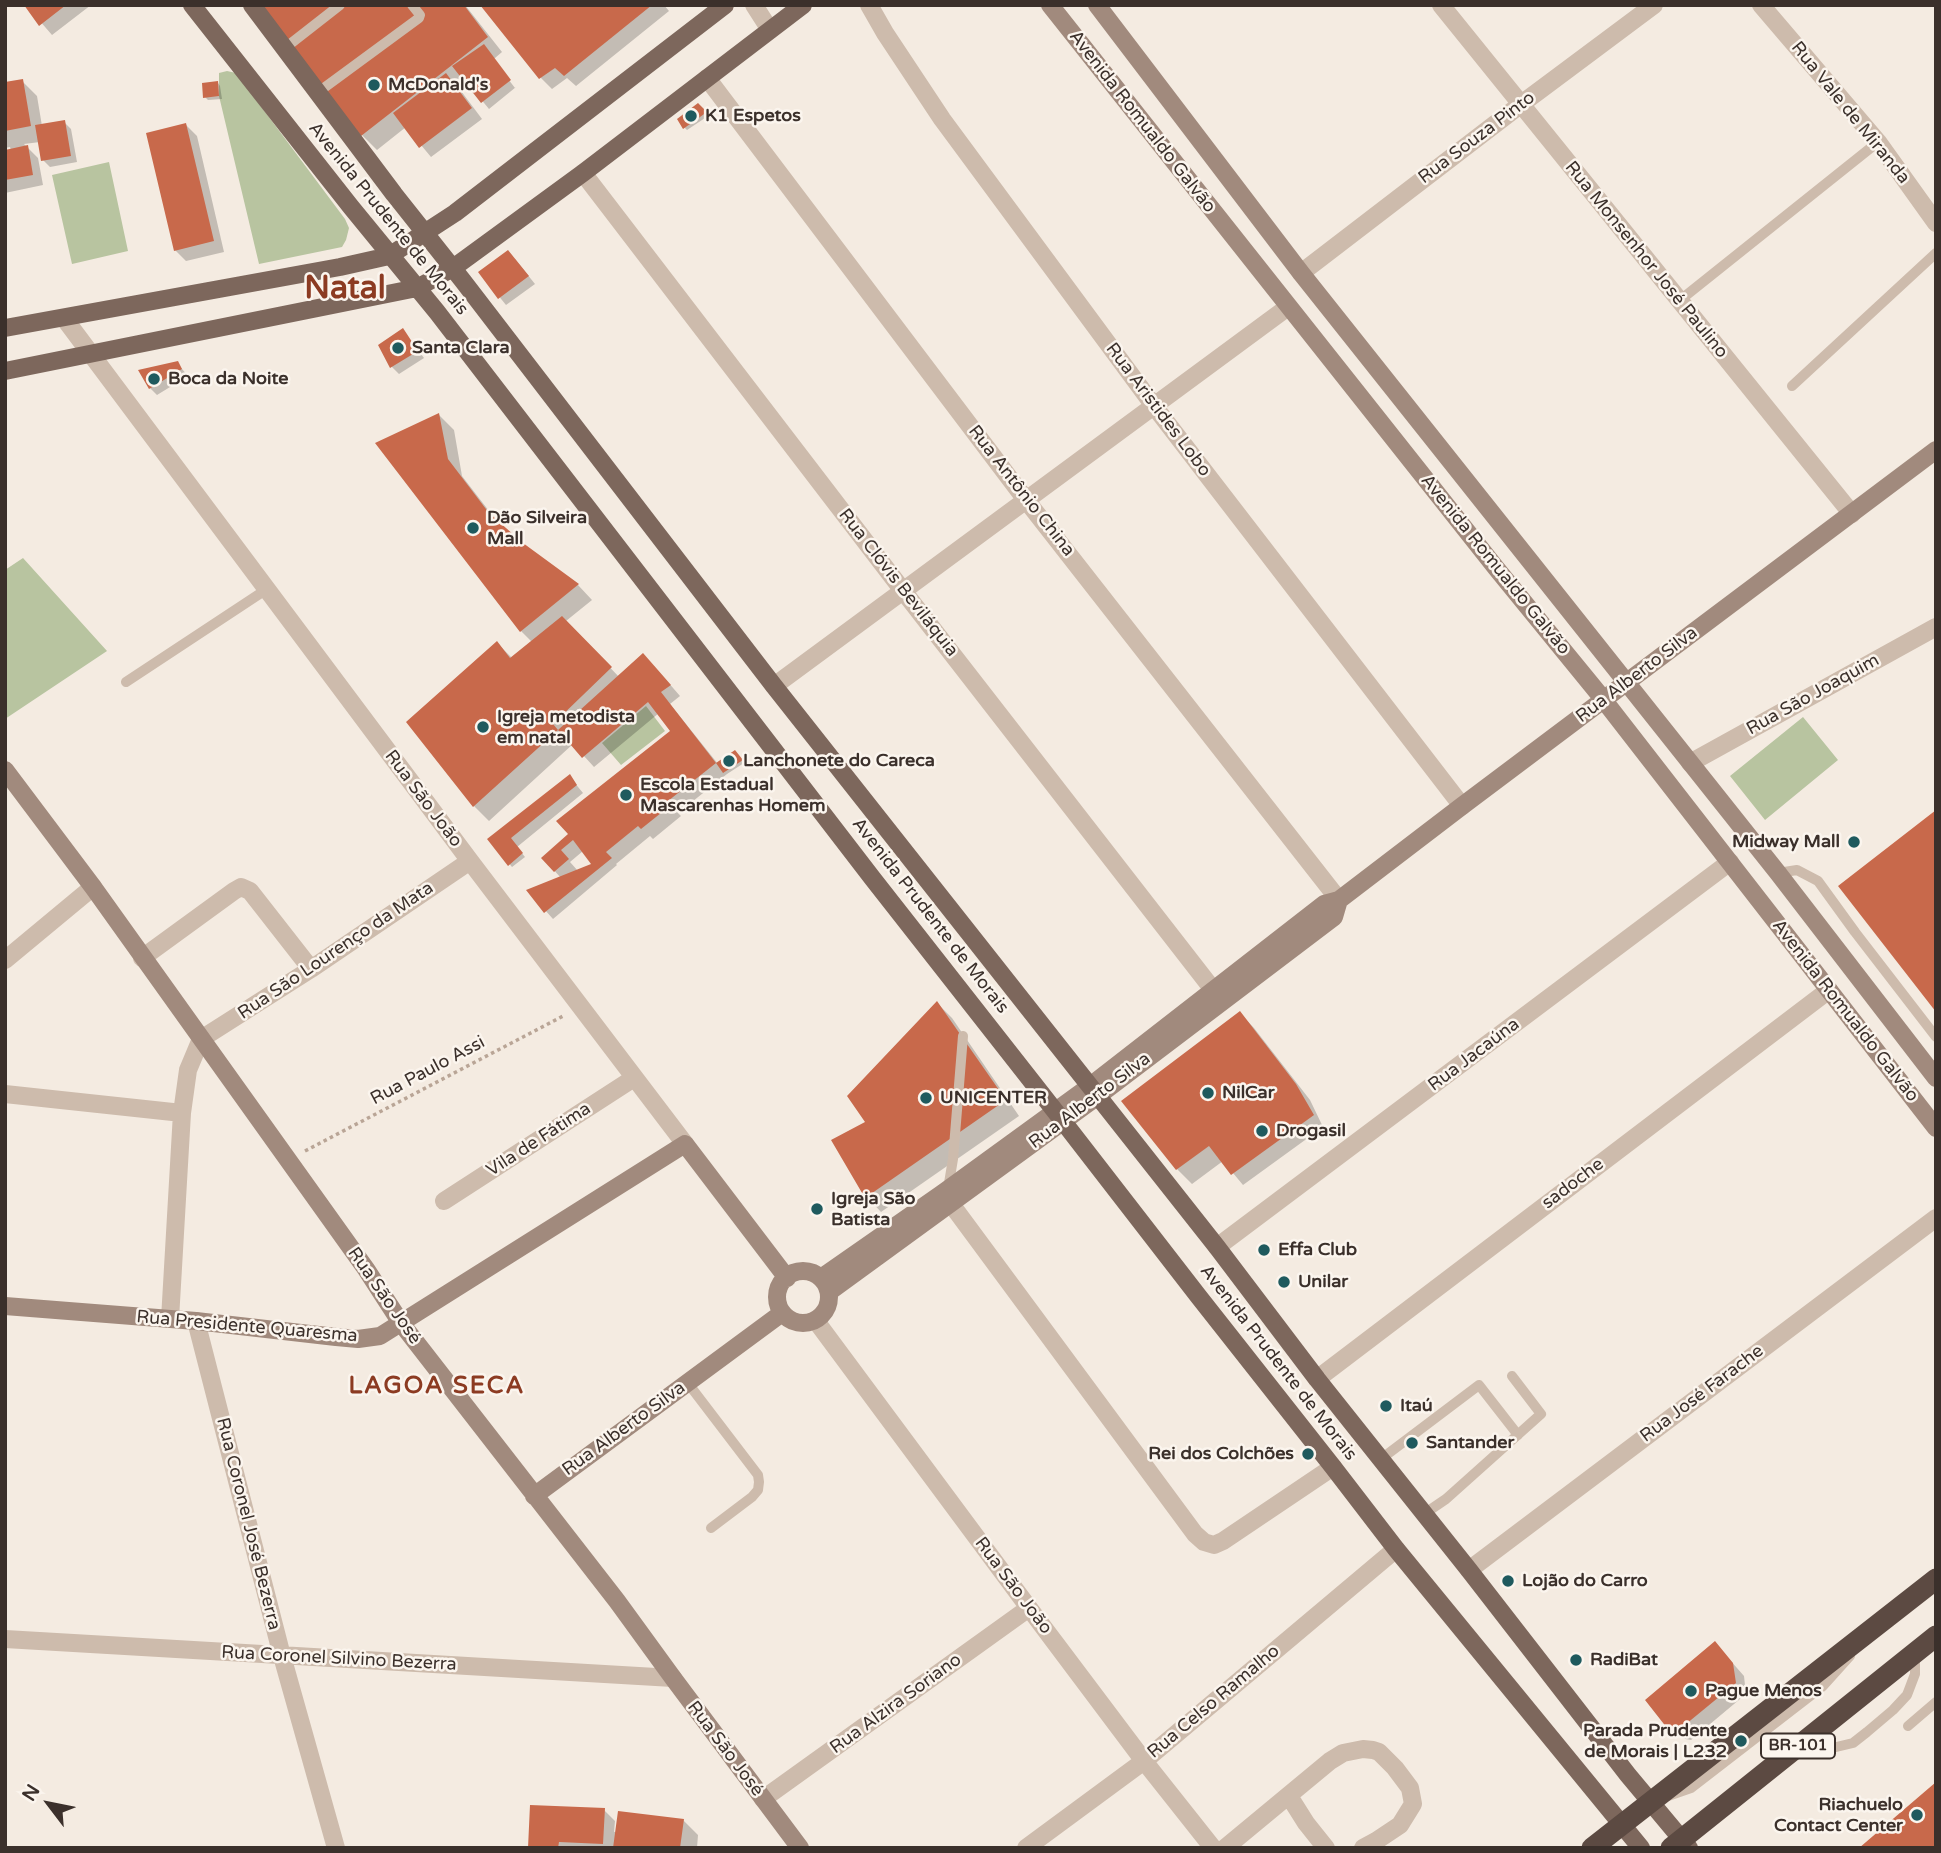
<!DOCTYPE html>
<meta charset="utf-8">
<style>
body{margin:0}
#map{position:relative;width:1941px;height:1853px;overflow:hidden;background:#f4ebe1;font-family:"Varela Round",sans-serif}
canvas{display:block}
.frame{position:absolute;inset:0;border:7px solid #3b302b;pointer-events:none}
.north{position:absolute;left:14px;top:1769px;width:70px;height:70px;-webkit-text-stroke:5px #fbf5ee;paint-order:stroke;rotate:302deg;font-size:19px;font-weight:700;line-height:28px;text-align:center;color:#3b302b}
.north::after{content:'';display:block;margin:auto;width:24px;height:32px;background:#3b302b;clip-path:polygon(50% 0,100% 100%,50% 72%,0 100%)}
</style>
<div id="map">
<canvas width="1941" height="1853"></canvas>
<div class="frame"></div>
<div class="north">N</div>
</div>
<script>
const c = document.querySelector('canvas').getContext('2d');
c.lineJoin = 'round';
function paint(path, color) { c.fillStyle = color; c.fill(path, 'evenodd'); }
const toPath = rows => new Path2D(rows.map(r => 'M' + r).join(''));
function trace(path, color, width, dash) { c.strokeStyle = color; c.lineWidth = width; c.lineCap = dash ? 'butt' : 'round'; c.setLineDash(dash || []); c.stroke(path); }
function write(font, color, halo, rows, align = 'center') {
  c.font = font + ' "Varela Round",sans-serif'; c.lineWidth = 5; c.setLineDash([]); c.textBaseline = 'middle'; c.strokeStyle = halo; c.fillStyle = color; for (const [text, x, y, turn = 0] of rows) {
    c.save(); c.translate(x, y); c.rotate((+turn || 0) * Math.PI / 180); c.textAlign = isNaN(turn) ? turn : align; if (halo) c.strokeText(text, 0, 0); c.fillText(text, 0, 0); c.restore();
  }
}
paint(toPath([
 [227,71,236,73,345,219,349,228,346,240,342,247,259,264,219,96,219,73],
 [109,162,128,251,72,264,52,175],
 [23,558,107,651,5,719,5,570],
 [646,706,665,731,621,765,602,743],
 [1803,717,1838,760,1765,820,1730,776]
]), '#b8c4a0');
paint(toPath([
 [26,5,91,5,52,35],
 [261,5,465,5,502,52,495,58,492,58,515,88,516,87,489,109,466,81,458,87,482,119,431,157,406,127,377,150,362,135],
 [483,5,664,5,669,11,576,86,567,78,552,89,541,78],
 [22,81,37,96,42,126,64,122,71,129,77,162,50,167,43,160,40,142,24,144,38,158,43,185,5,193,5,151,11,150,10,147,5,148,5,84],
 [218,83,220,86,222,99,208,100,205,97],
 [698,105,708,116,687,130,684,127],
 [186,125,197,136,224,252,186,261,175,250],
 [515,259,535,284,506,305,480,273],
 [403,331,424,358,399,374,392,367,380,346],
 [177,363,188,376,157,395,150,388],
 [439,415,454,430,462,476,499,524,522,545,578,585,592,600,566,621,619,677,654,666,680,696,670,704,718,764,738,755,744,763,727,774,678,813,681,816,653,839,650,836,616,864,617,865,553,919,528,891,561,878,543,858,570,834,673,731,659,713,594,767,573,744,489,821,474,806,409,722,497,643,513,659,532,642,521,631,377,444],
 [583,851,594,864,578,871,570,862],
 [569,776,583,793,517,847,525,857,512,867,489,840],
 [937,1003,952,1018,1019,1116,881,1212,867,1197,833,1141,867,1123],
 [1240,1013,1254,1028,1310,1100,1323,1127,1243,1185,1223,1161,1192,1184,1177,1169],
 [1715,1643,1744,1676,1746,1694,1691,1740,1680,1738,1668,1727],
 [604,1810,615,1821,614,1832,683,1820,698,1835,697,1848,530,1848]
]), '#0003');
paint(toPath([
 [24,5,66,5,39,26],
 [259,5,464,5,488,37,361,136],
 [480,5,652,5,564,76,555,68,539,79],
 [484,44,511,80,481,103,452,66],
 [446,73,472,108,419,148,393,113],
 [23,79,31,126,5,131,5,82],
 [218,81,219,96,203,98,202,83],
 [698,103,707,112,683,129,677,119],
 [65,120,71,156,41,161,35,125],
 [186,123,214,241,174,251,146,133],
 [28,145,33,175,5,180,5,150],
 [508,250,529,276,498,299,478,272],
 [403,328,418,351,390,368,378,345],
 [178,361,182,369,149,389,138,370],
 [439,413,448,459,489,513,523,543,579,584,520,632,375,443],
 [562,616,612,667,553,724,558,730,473,807,406,722,497,641,510,658],
 [643,653,671,685,661,692,716,763,668,801,671,805,641,829,638,826,606,852,612,858,544,913,526,890,591,864,573,840,561,850,569,859,554,872,541,858,568,834,556,821,670,731,648,702,582,758,558,730],
 [735,750,743,760,723,773,716,763],
 [570,774,577,785,511,838,523,853,508,866,487,839],
 [1936,810,1936,1012,1838,886],
 [937,1001,1006,1100,865,1198,831,1140,865,1122,847,1096],
 [1240,1011,1296,1084,1314,1115,1231,1175,1209,1146,1176,1170,1121,1101],
 [1715,1641,1733,1663,1736,1683,1680,1729,1667,1728,1645,1700],
 [1936,1782,1936,1848,1859,1848],
 [530,1805,605,1808,603,1844,559,1842,558,1848,528,1848],
 [618,1811,684,1819,680,1848,613,1848]
]), '#c8694b');
trace(toPath([
 [305,1151,565,1015]
]), '#b9a596', 3.5, [3.5, 3.5]);
trace(toPath([
 [285,48,340,5],
 [317,93,419,18,420,15,412,5],
 [1679,301,1878,142],
 [1792,386,1936,253],
 [126,682,267,589],
 [1778,873,1797,870,1818,881,1855,932,1936,1037],
 [948,1189,953,1159,963,1036],
 [687,1382,758,1475,759,1482,758,1490,752,1497,711,1528],
 [1381,1459,1479,1385,1518,1435],
 [1424,1514,1446,1499,1541,1414,1512,1376],
 [1908,1726,1936,1702],
 [1805,1741,1820,1747,1832,1748,1853,1743,1867,1732,1893,1710,1907,1695,1915,1674,1915,1654],
 [1668,1796,1691,1788,1823,1686,1850,1656]
]), '#cdbbac', 10);
trace(toPath([
 [754,5,770,30],
 [869,5,885,33,942,119,1154,406,1462,806],
 [1441,5,1852,514],
 [1761,5,1878,142,1936,223],
 [707,78,1026,500,1339,900],
 [583,173,904,592,1214,991],
 [1301,273,1520,105,1654,5],
 [64,318,470,861,685,1144],
 [774,686,1288,307],
 [1690,763,1936,627],
 [142,958,234,891,241,887,250,891,311,969],
 [5,960,93,887],
 [5,1094,182,1113],
 [943,1193,1195,1534,1204,1542,1214,1545,1223,1541,1333,1467],
 [444,1201,634,1078],
 [1217,1247,1730,862],
 [170,1319,182,1113,188,1070,201,1039,311,969,470,861],
 [196,1321,282,1656,336,1848],
 [816,1321,1029,1608,1144,1761,1213,1848],
 [1317,1379,1829,990],
 [1469,1570,1936,1218],
 [5,1639,673,1678],
 [1289,1796,1306,1823,1326,1848],
 [763,1799,1029,1608],
 [1026,1848,1144,1761,1396,1549],
 [1225,1848,1330,1761,1343,1753,1363,1749,1373,1750,1379,1752,1395,1768,1410,1788,1413,1804,1400,1825,1376,1841,1363,1848]
]), '#cdbbac', 18);
trace(toPath([
 [1050,5,1496,568,1599,694,1936,1128],
 [1097,5,1301,273,1778,873,1936,1078],
 [5,770,93,887,366,1269,401,1323,617,1601,673,1678,800,1848],
 '777 1297a26 26 0 1 1 52 0a26 26 0 1 1-52 0Z',
 [821,1278,943,1193,1090,1086,1324,904,1339,900,1462,806,1936,450],
 [829,1292,1098,1096,1334,917,1339,900],
 [5,1306,196,1321,336,1337,358,1339,380,1336,685,1144,787,1278],
 [534,1496,782,1313]
]), '#a18a7d', 18);
trace(toPath([
 [192,5,351,207,437,312,873,879,1055,1111,1199,1297,1333,1467,1396,1549,1641,1848],
 [252,5,394,194,463,281,774,686,1217,1247,1317,1379,1469,1570,1628,1775,1689,1848],
 [5,328,340,267,389,256,455,213,725,5],
 [5,371,417,288,453,268,583,173,803,5]
]), '#7d675c', 18);
trace(toPath([
 [1592,1848,1936,1579],
 [1671,1848,1936,1636]
]), '#5c4a42', 21);
for (const [x, y, r, color] of [
 [374,85,7,"#1f5a5e"],
 [691,116,7,"#1f5a5e"],
 [398,348,7,"#1f5a5e"],
 [154,379,7,"#1f5a5e"],
 [473,528,7,"#1f5a5e"],
 [483,727,7,"#1f5a5e"],
 [729,761,7,"#1f5a5e"],
 [626,795,7,"#1f5a5e"],
 [1854,842,7,"#1f5a5e"],
 [1208,1093,7,"#1f5a5e"],
 [926,1098,7,"#1f5a5e"],
 [1262,1131,7,"#1f5a5e"],
 [817,1209,7,"#1f5a5e"],
 [1264,1250,7,"#1f5a5e"],
 [1284,1282,7,"#1f5a5e"],
 [1386,1406,7,"#1f5a5e"],
 [1412,1443,7,"#1f5a5e"],
 [1308,1454,7,"#1f5a5e"],
 [1508,1581,7,"#1f5a5e"],
 [1576,1660,7,"#1f5a5e"],
 [1691,1691,7,"#1f5a5e"],
 [1741,1741,7,"#1f5a5e"],
 [1917,1815,7,"#1f5a5e"]
]) { const dot = new Path2D(); dot.arc(x, y, r, 0, 2 * Math.PI); c.fillStyle = color; c.fill(dot); trace(dot, '#fbf5ee', 2.5); }
for (const [x, y, w] of [
 [1798,1746,74]
]) { const box = new Path2D(); box.roundRect(x - w / 2, y - 12.5, w, 25, 5); c.fillStyle = '#fbf5ee'; c.fill(box); trace(box, '#3b302b', 2); }
write('bold 16px', '#3b302b', null, [
 ["BR-101",1798,1746]
]);
write('bold 18px', '#3b302b', '#fbf5ee', [
 ["McDonald's",388,85],
 ["K1 Espetos",705,116],
 ["Santa Clara",412,348],
 ["Boca da Noite",168,379],
 ["Dão Silveira",487,518],
 ["Mall",487,539],
 ["Igreja metodista",497,717],
 ["em natal",497,738],
 ["Lanchonete do Careca",743,761],
 ["Escola Estadual",640,785],
 ["Mascarenhas Homem",640,806],
 ["Midway Mall",1840,842,"right"],
 ["NilCar",1222,1093],
 ["UNICENTER",940,1098],
 ["Drogasil",1276,1131],
 ["Igreja São",831,1199],
 ["Batista",831,1220],
 ["Effa Club",1278,1250],
 ["Unilar",1298,1282],
 ["Itaú",1400,1406],
 ["Santander",1426,1443],
 ["Rei dos Colchões",1294,1454,"right"],
 ["Lojão do Carro",1522,1581],
 ["RadiBat",1590,1660],
 ["Pague Menos",1705,1691],
 ["Parada Prudente",1727,1731,"right"],
 ["de Morais | L232",1727,1752,"right"],
 ["Riachuelo",1903,1805,"right"],
 ["Contact Center",1903,1826,"right"]
], 'left');
write('18px', '#3b302b', '#fbf5ee', [
 ["Rua Vale de Miranda",1850,113,51],
 ["Avenida Romualdo Galvão",1142,122,52],
 ["Rua Souza Pinto",1477,138,-37],
 ["Avenida Prudente de Morais",388,219,51],
 ["Rua Monsenhor José Paulino",1646,260,51],
 ["Rua Aristides Lobo",1158,410,53],
 ["Rua Antônio China",1021,491,52],
 ["Avenida Romualdo Galvão",1495,565,51],
 ["Rua Clóvis Beviláquia",898,583,52],
 ["Rua Alberto Silva",1637,675,-37],
 ["Rua São Joaquim",1813,695,-29],
 ["Rua São João",423,799,53],
 ["Avenida Prudente de Morais",930,916,52],
 ["Rua São Lourenço da Mata",336,951,-34],
 ["Avenida Romualdo Galvão",1845,1011,52],
 ["Rua Jacaúna",1474,1055,-37],
 ["Rua Paulo Assi",428,1071,-28],
 ["Rua Alberto Silva",1090,1101,-37],
 ["Vila de Fátima",539,1140,-33],
 ["sadoche",1573,1184,-37],
 ["Rua São José",384,1296,55],
 ["Rua Presidente Quaresma",247,1327,5],
 ["Avenida Prudente de Morais",1278,1363,52],
 ["Rua José Farache",1702,1394,-37],
 ["Rua Alberto Silva",624,1429,-36],
 ["Rua Coronel José Bezerra",248,1524,76],
 ["Rua São João",1013,1586,53],
 ["Rua Coronel Silvino Bezerra",339,1659,3],
 ["Rua Celso Ramalho",1214,1702,-40],
 ["Rua Alzira Soriano",896,1704,-36],
 ["Rua São José",725,1749,53]
]);
c.letterSpacing = '2px';
write('bold 24px', '#8c3b22', '#fbf5ee', [
 ["LAGOA SECA",437,1387]
]);
c.letterSpacing = '0px';
write('bold 32px', '#8c3b22', '#fbf5ee', [
 ["Natal",345,290]
]);
</script>
